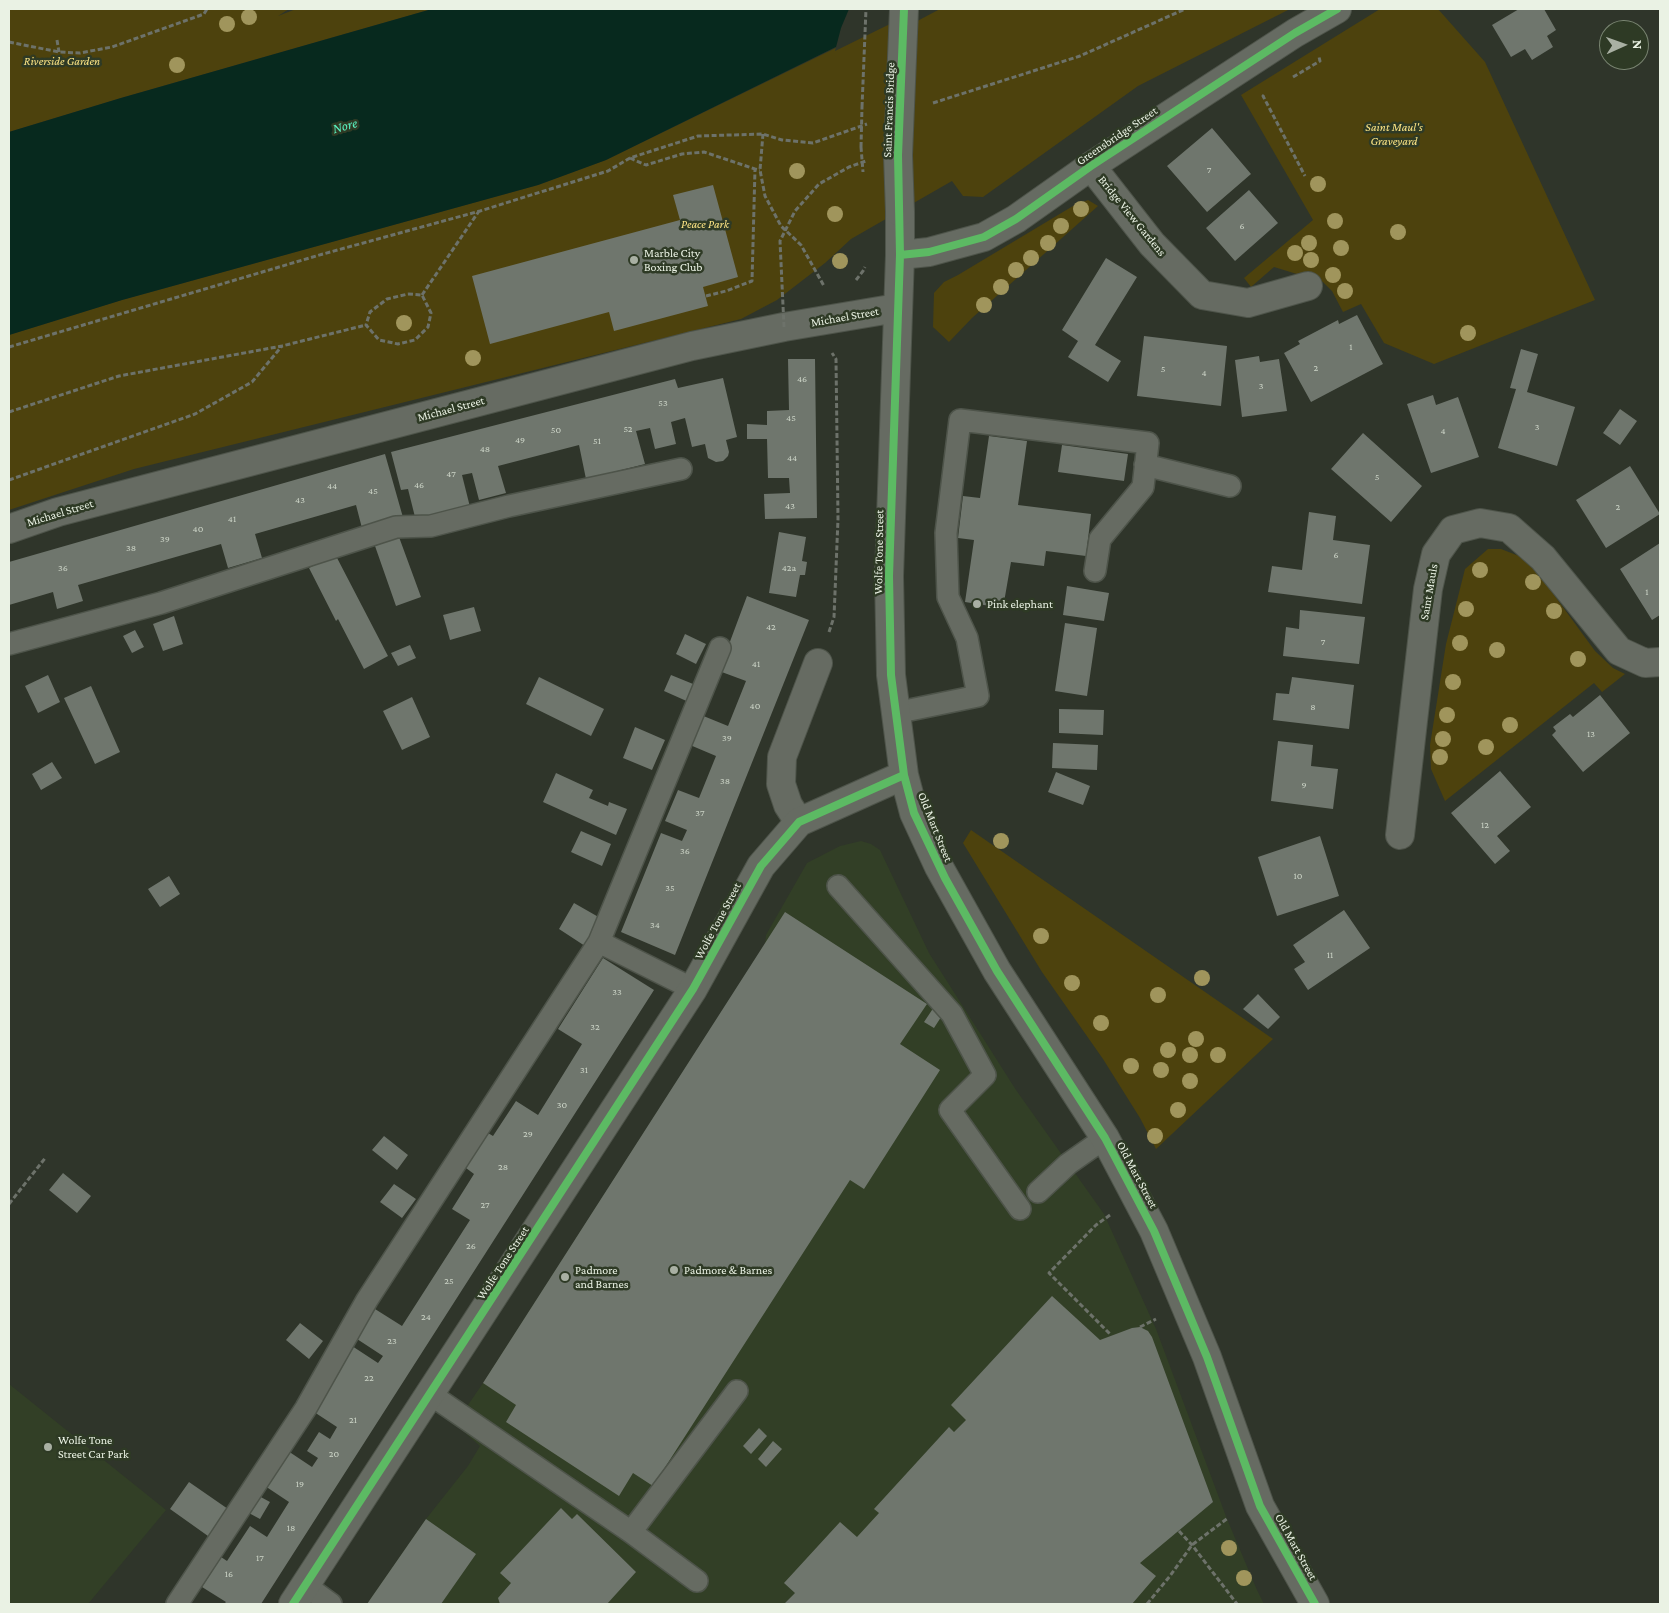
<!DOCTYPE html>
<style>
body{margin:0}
#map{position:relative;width:1669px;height:1613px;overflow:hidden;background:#2f352a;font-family:"Crimson Pro",serif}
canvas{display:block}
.frame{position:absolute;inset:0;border:10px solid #eaf2e4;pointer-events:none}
.north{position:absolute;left:1599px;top:20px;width:50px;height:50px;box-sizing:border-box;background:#2e3a25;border:1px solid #798471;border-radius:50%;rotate:88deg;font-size:14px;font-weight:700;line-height:20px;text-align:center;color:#eaf2e4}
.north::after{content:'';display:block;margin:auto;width:18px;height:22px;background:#a9b0a3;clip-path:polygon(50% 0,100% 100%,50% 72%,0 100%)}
</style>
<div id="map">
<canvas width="1669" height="1613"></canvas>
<div class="frame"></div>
<div class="north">N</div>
</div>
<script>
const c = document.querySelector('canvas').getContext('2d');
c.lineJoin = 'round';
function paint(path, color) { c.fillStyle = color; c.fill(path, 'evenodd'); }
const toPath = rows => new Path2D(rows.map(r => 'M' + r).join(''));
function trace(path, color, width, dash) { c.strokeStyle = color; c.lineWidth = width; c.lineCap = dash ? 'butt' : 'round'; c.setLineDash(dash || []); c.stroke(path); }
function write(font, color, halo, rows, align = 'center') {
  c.font = font + ' "Crimson Pro",serif'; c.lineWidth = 5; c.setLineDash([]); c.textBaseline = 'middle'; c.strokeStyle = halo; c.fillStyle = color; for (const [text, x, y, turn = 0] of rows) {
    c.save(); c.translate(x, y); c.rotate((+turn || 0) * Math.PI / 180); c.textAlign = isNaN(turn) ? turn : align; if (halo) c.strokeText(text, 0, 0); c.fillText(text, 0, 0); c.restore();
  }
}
paint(toPath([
 [861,841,871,844,880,850,929,953,1016,1090,1104,1214,1156,1329,1227,1519,1257,1590,1264,1604,367,1604,426,1519,468,1466,480,1446,455,1424,483,1383,765,944,766,935,807,863,840,846],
 [9,1384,166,1510,88,1604,9,1604]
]), '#323f26');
paint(toPath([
 [9,9,289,9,278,16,296,9,432,9,121,98,9,132],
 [940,9,1290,9,1138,86,983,197,963,196,952,181,851,239,825,263,777,300,741,319,134,469,9,510,9,335,122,300,538,185,606,160,889,22,904,28],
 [1380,9,1438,9,1485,62,1595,300,1434,364,1384,343,1361,304,1343,312,1332,291,1323,282,1274,267,1251,287,1244,278,1313,220,1241,95],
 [1088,200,1098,206,972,318,949,342,933,327,934,293,944,282,958,275,1073,206],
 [1488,549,1501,549,1519,556,1538,573,1595,651,1613,668,1625,674,1602,692,1594,683,1445,801,1431,769,1430,745,1446,644,1465,569],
 [971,830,1273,1039,1156,1149,1140,1118,1103,1059,1042,972,963,843]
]), '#4d420d');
paint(toPath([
 [432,9,913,9,606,160,538,185,122,300,9,335,9,132,121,98]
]), '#07291e');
paint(toPath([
 [849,9,916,9,890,24,835,51,841,28]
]), '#2f352a');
paint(toPath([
 [1519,9,1544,9,1556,30,1547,36,1553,47,1532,60,1525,49,1511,57,1492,25],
 [1212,128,1251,174,1207,212,1167,166],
 [713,185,738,277,703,287,708,306,614,331,609,312,490,344,472,276,680,220,673,195],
 [1249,190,1278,223,1235,261,1206,228],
 [1106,258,1137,277,1095,345,1121,361,1108,382,1068,357,1078,341,1062,330],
 [1357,315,1383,364,1311,402,1284,353,1300,344,1298,341,1338,320,1339,324],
 [1144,336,1227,346,1221,406,1137,396],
 [1521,349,1538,354,1527,392,1575,407,1557,466,1498,448,1516,389,1510,388],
 [1259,356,1260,362,1279,359,1287,411,1242,417,1235,360],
 [788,359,815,359,817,518,765,519,764,494,790,493,789,478,768,478,767,439,747,439,747,424,767,425,767,411,789,410],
 [723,378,737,437,726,440,729,452,728,456,723,461,716,462,708,458,705,444,692,447,685,418,671,422,676,444,655,449,650,428,636,431,645,464,586,479,579,445,498,466,506,493,479,500,472,473,462,475,470,507,416,521,408,489,401,490,391,452,675,379,678,388],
 [1433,395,1436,405,1458,397,1479,457,1431,473,1407,404],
 [1620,409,1637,421,1620,445,1603,433],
 [1363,433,1422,486,1391,522,1331,469],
 [989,436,1027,441,1018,505,1091,514,1086,556,1046,551,1044,566,1011,562,1003,608,965,602,974,540,958,538,963,496,980,498],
 [1062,445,1128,454,1124,481,1058,472],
 [385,454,404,521,363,532,356,505,255,534,262,558,228,568,221,544,78,585,83,601,57,609,53,592,9,605,9,562],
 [1630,466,1660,514,1606,548,1576,500],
 [1309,512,1336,516,1333,540,1370,545,1362,604,1268,592,1272,566,1302,570],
 [779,532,806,537,802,561,807,562,805,575,800,575,796,597,769,593],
 [399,537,421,597,396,606,375,546],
 [1660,543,1660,615,1652,620,1620,569],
 [335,554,388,656,364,669,338,619,336,621,309,568],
 [1067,586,1109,593,1104,621,1063,615],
 [747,596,809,620,675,955,621,932,661,833,682,841,687,830,665,821,678,790,699,798,716,756,690,745,701,715,728,726,746,681,719,671],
 [474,607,481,631,450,640,443,615],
 [1300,610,1365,617,1359,664,1283,656,1286,627,1299,629],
 [174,616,183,644,163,651,153,624],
 [1065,623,1097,628,1087,696,1055,691],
 [135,630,144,647,132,653,123,636],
 [685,634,706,644,696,664,676,654],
 [410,645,416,658,398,666,391,653],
 [48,675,60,702,38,713,25,686],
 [671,675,698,686,691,703,664,691],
 [539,677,604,709,591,736,526,704],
 [1292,677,1354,685,1349,729,1273,720,1276,693,1289,694],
 [91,686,120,752,95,764,64,698],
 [1600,695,1630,733,1583,772,1552,735,1556,731,1553,727,1570,714,1573,717],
 [412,697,430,737,402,750,383,711],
 [1059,709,1104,710,1103,735,1059,733],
 [635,727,665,740,652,770,623,758],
 [1278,741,1313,745,1311,766,1338,769,1333,809,1271,801],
 [1053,743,1098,745,1097,770,1052,768],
 [52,762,62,778,41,790,32,774],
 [1500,771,1531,807,1497,836,1510,851,1495,864,1451,813],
 [1056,772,1090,786,1083,805,1048,792],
 [556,773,593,790,589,798,608,806,609,802,627,809,616,835,543,802],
 [581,831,611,844,602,866,571,852],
 [1320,836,1339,896,1277,916,1258,857],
 [169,876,180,894,160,907,148,889],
 [574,903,602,919,585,946,559,929],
 [1344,910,1370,948,1308,990,1294,969,1305,962,1293,945],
 [785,912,927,1004,900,1044,940,1070,864,1189,850,1180,653,1486,633,1473,619,1496,506,1422,516,1405,483,1383],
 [603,958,654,990,261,1604,224,1604,226,1602,202,1587,221,1557,227,1561,250,1526,267,1537,289,1502,262,1484,285,1449,312,1467,318,1458,307,1451,319,1432,330,1439,337,1427,311,1410,352,1346,378,1363,383,1356,357,1339,375,1309,402,1326,470,1220,452,1209,474,1174,466,1168,488,1133,493,1136,516,1101,538,1115,582,1044,558,1029],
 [1258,994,1280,1017,1268,1029,1243,1009],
 [934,1007,943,1014,934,1028,924,1022],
 [384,1136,408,1155,397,1170,372,1150],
 [63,1173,91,1196,77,1213,49,1190],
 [394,1184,416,1199,402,1218,380,1202],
 [1052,1296,1100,1340,1132,1328,1140,1327,1148,1331,1152,1337,1213,1502,1140,1563,1156,1576,1132,1604,784,1604,795,1593,784,1583,840,1522,857,1537,879,1513,874,1509,949,1427,954,1432,966,1420,951,1405],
 [300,1323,323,1341,309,1359,286,1340],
 [759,1428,767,1436,751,1454,743,1446],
 [773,1441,782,1449,766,1467,758,1459],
 [189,1482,228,1509,208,1536,170,1509],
 [257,1495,270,1502,260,1519,247,1512],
 [561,1508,572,1519,577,1514,636,1572,607,1604,500,1604,498,1598,511,1583,500,1573],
 [426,1519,476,1554,441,1604,367,1604]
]), '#6f766d');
const lane = toPath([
 [1145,465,1230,486],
 [9,644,161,603,396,527,431,526,509,506,681,469],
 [895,713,978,696,967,638,948,597,946,533,960,420,1148,443,1143,487,1100,539,1095,571],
 [838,886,952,1014,985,1075,950,1110,1020,1209],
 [599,942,693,989],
 [1038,1192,1068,1164,1105,1138],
 [430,1394,631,1532,697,1581],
 [631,1532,737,1391],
 [305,1585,331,1604],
 [177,1604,306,1408,367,1300,599,942,720,648]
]);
const street = toPath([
 [1091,166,1152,244,1202,295,1248,303,1308,286],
 [799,822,788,805,781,784,782,757,818,663],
 [1400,835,1428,589,1436,554,1453,530,1480,523,1509,528,1543,558,1619,651,1645,663,1660,662]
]);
const secondary = toPath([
 [900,212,900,255,889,576,891,675,904,775,914,813,939,867,997,971,1105,1138,1154,1231,1207,1357,1260,1506,1315,1604],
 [900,255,929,252,984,237,1016,219,1091,166,1295,33,1337,9],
 [9,529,58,512,692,346,784,327,897,308],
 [293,1604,693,989,761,866,799,822,904,775]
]);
trace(lane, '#4e544a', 24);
trace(street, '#4e544a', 30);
trace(secondary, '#4e544a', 30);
trace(toPath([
 [57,40,59,52],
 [9,42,59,52,80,53,112,47,204,14,207,9],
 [1293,77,1320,61,1319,57],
 [1264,95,1263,96,1305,176],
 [933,103,1080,56,1185,9],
 [862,107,866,9],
 [763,134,760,170,765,196,781,226,801,245,824,286],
 [861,147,863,172],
 [630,158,646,165,682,154,704,152,755,169],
 [856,280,863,271,865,267],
 [408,294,422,295,431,313,428,327,415,340,398,344,379,340,366,325,370,312,387,299,408,294],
 [422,295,479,211],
 [706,296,726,291,752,281,755,169,760,170],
 [9,347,323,254,480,211,608,171,630,158,698,136,763,134,782,140,813,143,867,124],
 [9,412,119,376,282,346,366,325],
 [9,480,195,414,252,382,282,346],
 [829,632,834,617,838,519,836,359,832,353],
 [9,1204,46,1157],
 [1110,1215,1096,1225,1049,1273,1111,1335],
 [1140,1327,1156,1319],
 [1179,1531,1192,1545,1237,1604],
 [1147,1604,1170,1576,1192,1545,1228,1518]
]), '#6d726a', 3, [5, 2.5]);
trace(lane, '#666b62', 21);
trace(street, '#666b62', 28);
trace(secondary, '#666b62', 28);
const secondaryBridge = toPath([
 [900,212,898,155,904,9]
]);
trace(secondaryBridge, '#4e544a', 30, []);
trace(toPath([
 [861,147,862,107],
 [784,327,780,241,795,211,819,184,849,167,866,161]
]), '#6d726a', 3, [5, 2.5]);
trace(secondaryBridge, '#666b62', 28);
trace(toPath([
 [904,9,898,155,900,255,889,576,891,675,904,775,914,813,945,878,997,971,1105,1138,1154,1231,1207,1357,1260,1506,1315,1604],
 [900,255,929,252,984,237,1016,219,1091,166,1295,33,1337,9],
 [293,1604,693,989,761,866,799,822,904,775]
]), '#5cba63', 8);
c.fillStyle = '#a0955c';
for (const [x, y] of [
 [249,17],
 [227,24],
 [177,65],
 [797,171],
 [1318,184],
 [1081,209],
 [835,214],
 [1335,221],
 [1061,226],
 [1398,232],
 [1048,243],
 [1309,243],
 [1341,248],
 [1295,253],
 [1031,258],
 [1311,260],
 [840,261],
 [1016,270],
 [1333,275],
 [1001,287],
 [1345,291],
 [984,305],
 [404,323],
 [1468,333],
 [473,358],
 [1480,570],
 [1533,582],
 [1466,609],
 [1554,611],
 [1460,643],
 [1497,650],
 [1578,659],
 [1453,682],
 [1447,715],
 [1510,725],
 [1443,739],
 [1486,747],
 [1440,757],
 [1001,841],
 [1041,936],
 [1202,978],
 [1072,983],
 [1158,995],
 [1101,1023],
 [1196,1039],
 [1168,1050],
 [1190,1055],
 [1218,1055],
 [1131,1066],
 [1161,1070],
 [1190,1081],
 [1178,1110],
 [1155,1136],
 [1229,1548],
 [1244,1578]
]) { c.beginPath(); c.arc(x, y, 8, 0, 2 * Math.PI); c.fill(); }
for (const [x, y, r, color] of [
 [634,260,5,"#a9b0a3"],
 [977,604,5,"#a9b0a3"],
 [674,1270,5,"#a9b0a3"],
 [565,1277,5,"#a9b0a3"],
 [48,1447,5,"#a9b0a3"]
]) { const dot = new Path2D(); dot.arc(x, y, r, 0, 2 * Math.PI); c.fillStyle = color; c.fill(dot); trace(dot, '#2e3a25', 2); }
write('10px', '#cbd3c6', null, [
 ["7",1209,170],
 ["6",1242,226],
 ["1",1351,347],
 ["2",1316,368],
 ["5",1163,369],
 ["4",1204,373],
 ["46",802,379],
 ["3",1261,386],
 ["53",663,403],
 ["45",791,418],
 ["3",1537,427],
 ["52",628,429],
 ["50",556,430],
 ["4",1443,431],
 ["49",520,440],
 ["51",597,441],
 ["48",485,449],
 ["44",792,458],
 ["47",451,474],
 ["5",1377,477],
 ["46",419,485],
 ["44",332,486],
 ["45",373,491],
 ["43",300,500],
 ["43",790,506],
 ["2",1618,507],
 ["41",232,519],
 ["40",198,529],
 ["39",165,539],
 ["38",131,548],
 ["6",1336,555],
 ["36",63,568],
 ["42a",789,568],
 ["1",1647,592],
 ["42",771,627],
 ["7",1323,642],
 ["41",756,664],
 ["40",755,706],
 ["8",1313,707],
 ["13",1591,734],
 ["39",727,738],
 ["38",725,781],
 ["9",1304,785],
 ["37",700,813],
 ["12",1485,825],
 ["36",685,851],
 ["10",1298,876],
 ["35",670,888],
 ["34",655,925],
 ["11",1330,955],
 ["33",617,992],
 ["32",595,1027],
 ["31",584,1070],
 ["30",562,1105],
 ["29",528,1134],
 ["28",503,1167],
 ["27",485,1205],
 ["26",471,1246],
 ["25",449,1281],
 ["24",426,1317],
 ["23",392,1341],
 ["22",369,1378],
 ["21",353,1420],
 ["20",334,1454],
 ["19",300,1484],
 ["18",291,1528],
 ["17",260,1558],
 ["16",229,1574]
]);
write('italic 12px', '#fce484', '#2e3a25', [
 ["Riverside Garden",62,61],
 ["Saint Maul's",1394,127],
 ["Graveyard",1394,141],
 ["Peace Park",705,224]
]);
write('12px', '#eaf2e4', '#2e3a25', [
 ["Saint Francis Bridge",889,110,-88],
 ["Greensbridge Street",1117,136,-34],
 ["Bridge View Gardens",1132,216,51],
 ["Michael Street",845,317,-10],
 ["Michael Street",451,409,-15],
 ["Michael Street",60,513,-17],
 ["Wolfe Tone Street",879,552,-89],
 ["Saint Mauls",1429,592,-80],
 ["Old Mart Street",935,827,68],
 ["Wolfe Tone Street",718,921,-62],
 ["Old Mart Street",1137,1175,62],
 ["Wolfe Tone Street",503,1263,-57],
 ["Old Mart Street",1296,1547,61]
]);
write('12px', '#eaf2e4', '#2e3a25', [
 ["Marble City",644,253],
 ["Boxing Club",644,267],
 ["Pink elephant",987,604],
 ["Padmore",575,1270],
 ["and Barnes",575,1284],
 ["Padmore & Barnes",684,1270],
 ["Wolfe Tone",58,1440],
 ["Street Car Park",58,1454]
], 'left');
write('italic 14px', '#59f4c2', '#2e3a25', [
 ["Nore",345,126,-15]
]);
</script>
